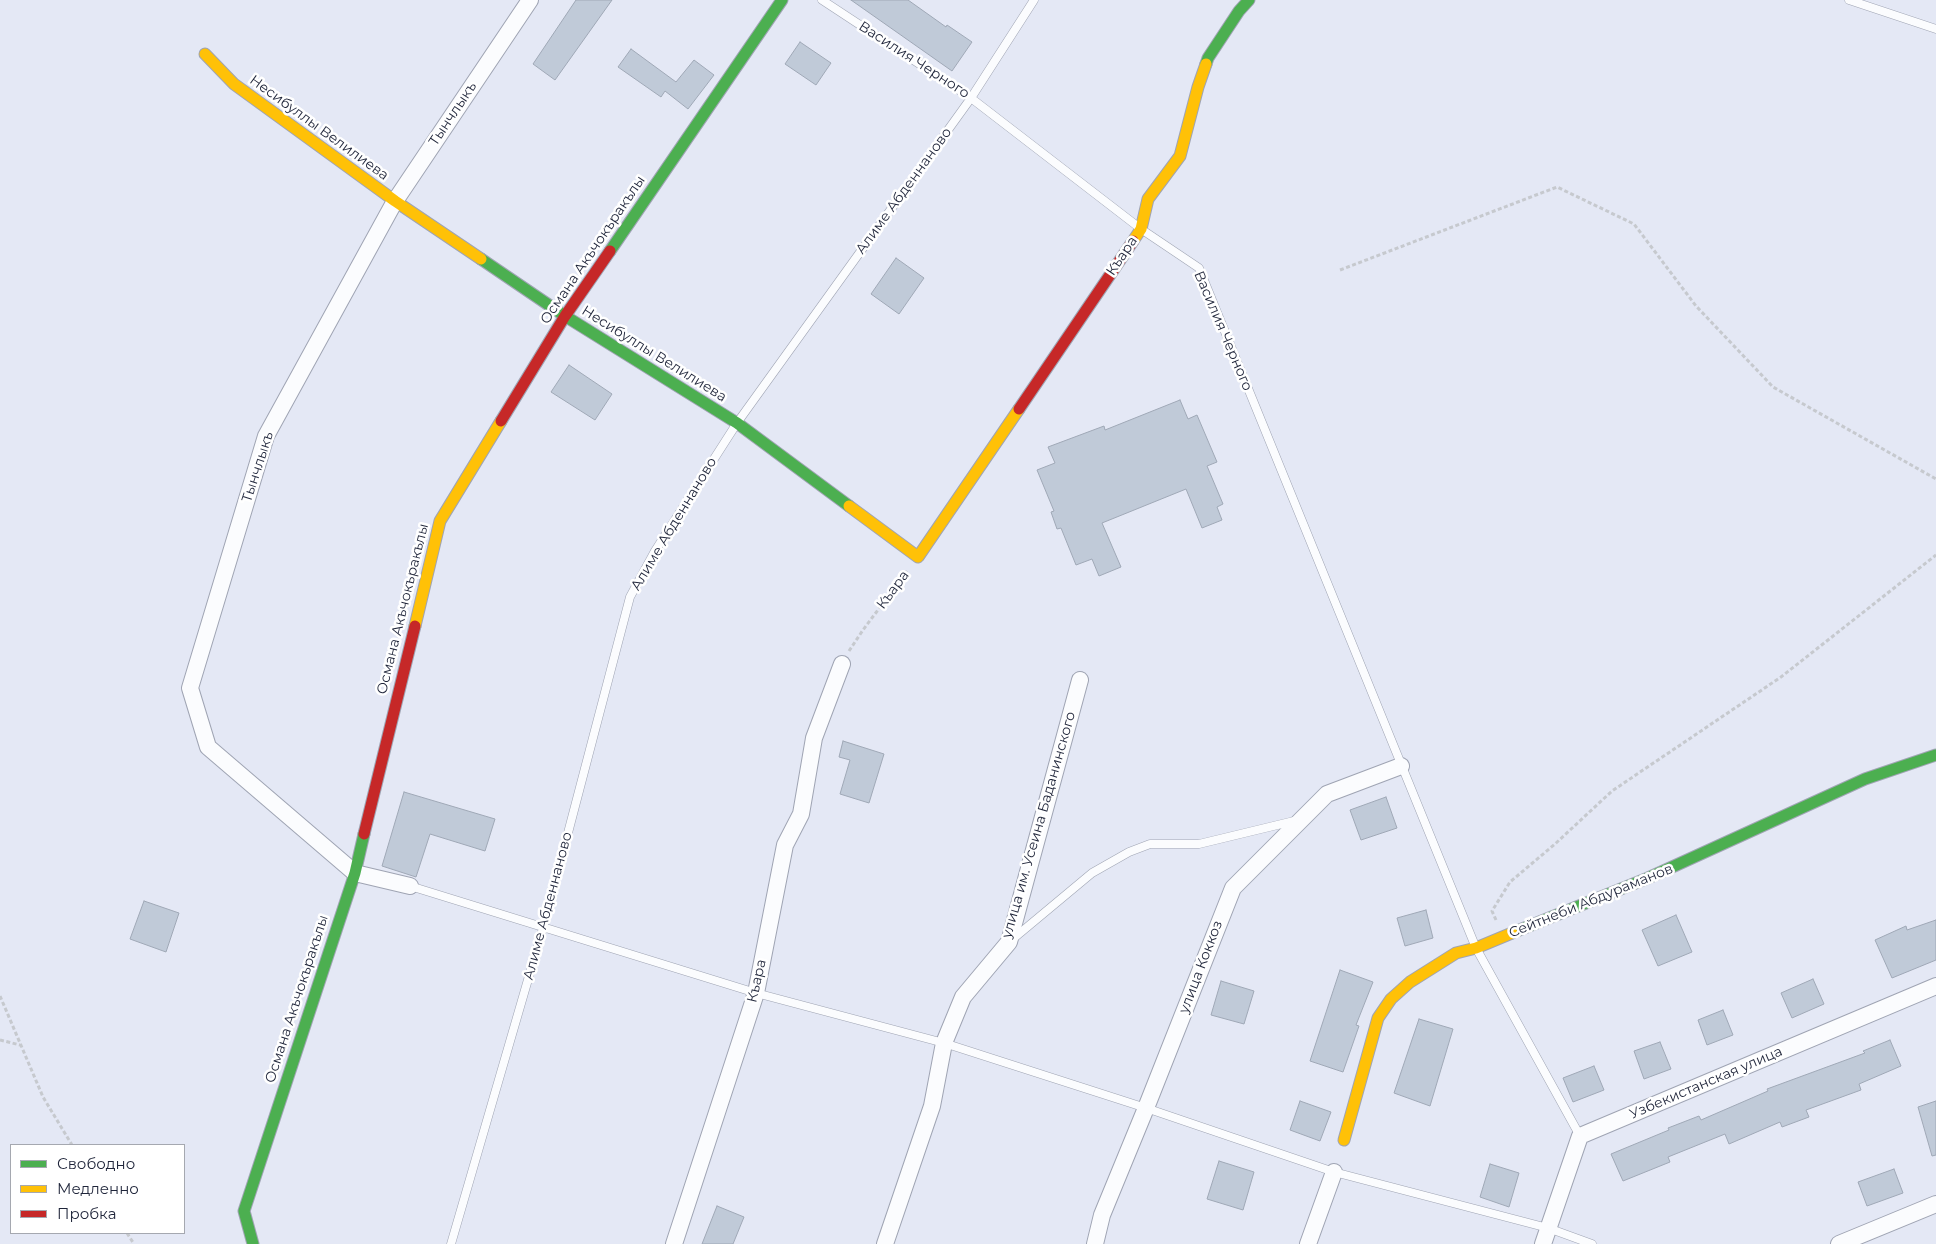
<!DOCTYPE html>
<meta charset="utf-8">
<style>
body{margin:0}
#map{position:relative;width:1936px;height:1244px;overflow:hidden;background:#e4e8f5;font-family:Montserrat,sans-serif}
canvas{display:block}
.legend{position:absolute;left:10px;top:1144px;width:175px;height:90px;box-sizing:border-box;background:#fff;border:1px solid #a5a8b0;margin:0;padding:6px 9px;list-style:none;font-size:15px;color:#1f253a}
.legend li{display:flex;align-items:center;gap:10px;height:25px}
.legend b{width:25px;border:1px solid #a5a8b0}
</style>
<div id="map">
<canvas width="1936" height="1244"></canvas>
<ul class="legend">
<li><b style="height:6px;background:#4caf50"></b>Свободно</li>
<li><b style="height:6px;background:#ffc107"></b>Медленно</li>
<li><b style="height:6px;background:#c62828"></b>Пробка</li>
</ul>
</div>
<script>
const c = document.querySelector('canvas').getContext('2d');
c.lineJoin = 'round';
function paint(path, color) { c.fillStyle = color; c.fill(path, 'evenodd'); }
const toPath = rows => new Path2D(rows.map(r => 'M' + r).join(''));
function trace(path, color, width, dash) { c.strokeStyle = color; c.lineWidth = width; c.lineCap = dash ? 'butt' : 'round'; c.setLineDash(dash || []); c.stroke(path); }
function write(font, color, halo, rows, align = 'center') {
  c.font = font + ' Montserrat,sans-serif'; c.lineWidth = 5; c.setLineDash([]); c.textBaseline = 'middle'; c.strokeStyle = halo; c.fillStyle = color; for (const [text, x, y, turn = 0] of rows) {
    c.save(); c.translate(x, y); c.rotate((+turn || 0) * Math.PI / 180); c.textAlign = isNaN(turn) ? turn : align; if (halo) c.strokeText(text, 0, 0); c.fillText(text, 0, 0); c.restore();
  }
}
const building = toPath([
 [576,0,612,0,555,80,533,64,576,0],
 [851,0,908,0,946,27,947,25,972,42,952,71,851,0],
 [800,42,831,63,816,85,785,64,800,42],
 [631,49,676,82,694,60,714,75,688,109,665,91,661,97,618,67,631,49],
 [896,258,924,278,899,314,871,294,896,258],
 [569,365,612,394,595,420,551,392,569,365],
 [1180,400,1188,419,1197,415,1217,462,1207,466,1223,504,1217,507,1222,520,1202,528,1186,489,1102,523,1121,567,1099,576,1092,559,1076,565,1061,528,1057,529,1051,512,1054,511,1037,470,1055,463,1048,447,1104,426,1105,430,1180,400],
 [843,741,884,754,869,803,840,794,850,760,839,757,843,741],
 [404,792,495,819,485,851,430,834,416,877,382,866,404,792],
 [1386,797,1397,828,1361,840,1350,810,1386,797],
 [144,901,179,913,166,952,130,939,144,901],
 [1426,910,1433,938,1405,946,1397,918,1426,910],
 [1676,915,1692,952,1658,966,1642,930,1676,915],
 [1936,920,1936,960,1892,978,1875,940,1906,926,1907,930,1936,920],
 [1340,970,1373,982,1356,1025,1359,1026,1343,1072,1310,1061,1340,970],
 [1813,979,1824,1004,1792,1018,1781,993,1813,979],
 [1221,981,1254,991,1244,1024,1211,1015,1221,981],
 [1723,1010,1733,1035,1707,1045,1698,1020,1723,1010],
 [1419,1019,1453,1029,1430,1106,1394,1093,1419,1019],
 [1890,1040,1901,1066,1859,1084,1861,1090,1806,1110,1809,1117,1782,1127,1780,1122,1729,1144,1725,1134,1668,1157,1670,1162,1623,1181,1611,1154,1669,1130,1668,1128,1699,1116,1701,1120,1768,1091,1767,1089,1865,1053,1863,1051,1890,1040],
 [1660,1042,1671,1069,1644,1079,1634,1051,1660,1042],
 [1594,1066,1604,1090,1573,1102,1563,1078,1594,1066],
 [1300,1101,1331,1112,1320,1141,1290,1130,1300,1101],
 [1936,1101,1936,1155,1932,1156,1918,1107,1936,1101],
 [1219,1161,1254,1172,1243,1210,1207,1199,1219,1161],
 [1490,1164,1519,1173,1509,1207,1480,1197,1490,1164],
 [1894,1169,1903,1193,1867,1206,1858,1182,1894,1169],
 [717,1206,744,1217,733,1244,702,1244,717,1206]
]);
paint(building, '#c0cad8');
trace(building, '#9fa8b6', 1);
const lane = toPath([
 [822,0,971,98,1141,229,1199,268,1476,948,1580,1136],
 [1849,0,1936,29],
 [410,886,756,993,944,1043,1146,1108,1334,1172,1548,1228,1592,1244],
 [1014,938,1092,873,1129,852,1150,844,1199,844,1294,821],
 [451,1244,543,928,630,597,655,551,737,423,971,98,1034,0]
]);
const street = toPath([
 [410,886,355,873,208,747,190,688,266,436,395,201,530,0],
 [674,1244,756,993,785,845,801,814,814,738,842,664],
 [885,1244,932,1106,944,1043,963,997,1009,942,1080,680],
 [1095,1244,1102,1215,1146,1108,1233,888,1327,794,1401,766],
 [1308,1244,1334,1172],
 [1543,1244,1580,1136,1936,986],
 [1839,1244,1936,1204]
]);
const fast = toPath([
 [1206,64,1208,58,1239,11,1249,0],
 [610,251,782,0],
 [481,259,565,316,737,423,849,506],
 [1512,933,1648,878,1865,779,1936,755],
 [253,1244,244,1211,355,873,364,834]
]);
const slow = toPath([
 [205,54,234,84,395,201,481,259],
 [1133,241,1141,229,1148,199,1180,156,1198,87,1206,64],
 [849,506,918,557,1019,409],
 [415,626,440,521,501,421],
 [1344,1140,1378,1018,1391,999,1410,982,1456,953,1476,948,1512,933]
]);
const jam = toPath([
 [1019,409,1133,241],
 [501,421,565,316,610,251],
 [364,834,415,626]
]);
trace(lane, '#9fa4b3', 9);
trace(street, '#9fa4b3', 18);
trace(fast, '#9fa4b3', 13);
trace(slow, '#9fa4b3', 13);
trace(jam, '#9fa4b3', 13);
trace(toPath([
 [1340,270,1557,187,1634,224,1696,306,1773,387,1936,479],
 [849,651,863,630,907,571],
 [1496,920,1492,911,1510,882,1555,844,1612,791,1781,677,1936,555],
 [0,996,43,1097,72,1145],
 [0,1040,20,1045],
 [127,1233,134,1244]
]), '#c6c9ce', 3, [4, 2.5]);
trace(lane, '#fbfcfe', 8);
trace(street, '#fbfcfe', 16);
trace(fast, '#4caf50', 11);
trace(slow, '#ffc107', 11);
trace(jam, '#c62828', 11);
write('14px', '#1f253a', '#fff', [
 ["Василия Черного",914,60,33],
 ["Тынчлыкъ",453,114,-56],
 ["Несибуллы Велилиева",319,128,36],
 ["Алиме Абденнаново",904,191,-54],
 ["Османа Акъчокъракълы",593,250,-56],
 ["Къара",1122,256,-56],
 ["Василия Черного",1223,331,67],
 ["Несибуллы Велилиева",654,354,32],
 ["Тынчлыкъ",258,467,-72],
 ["Алиме Абденнаново",674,524,-59],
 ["Къара",893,590,-53],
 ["Османа Акъчокъракълы",403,609,-76],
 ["улица им. Усеина Баданинского",1039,825,-74],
 ["Сейтнеби Абдураманов",1591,901,-22],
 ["Алиме Абденнаново",548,906,-75],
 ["улица Коккоз",1201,967,-69],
 ["Къара",757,981,-77],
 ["Османа Акъчокъракълы",297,999,-72],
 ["Узбекистанская улица",1706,1083,-23]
]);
</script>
